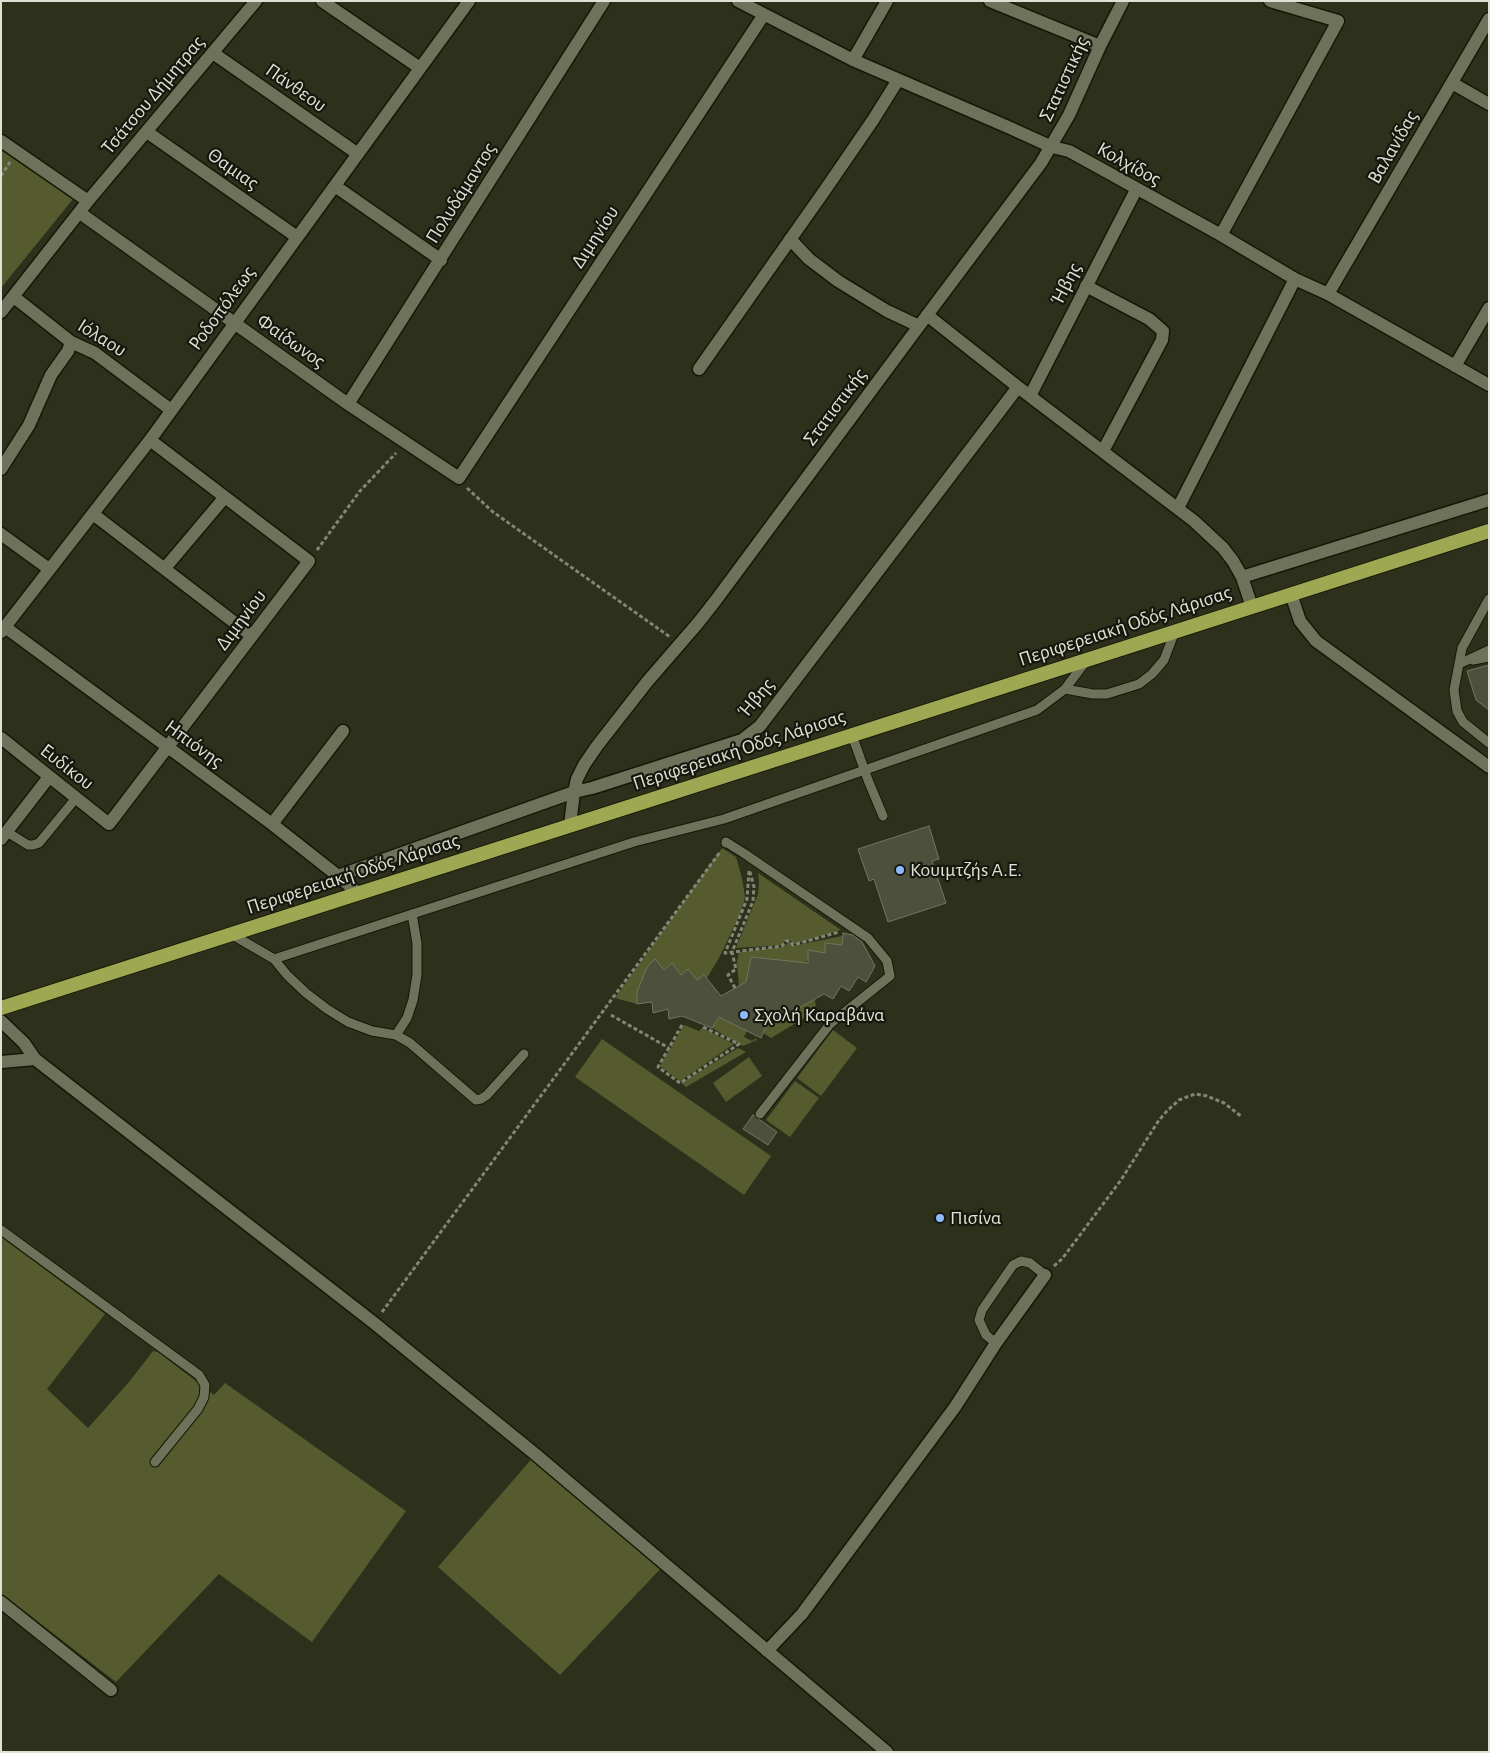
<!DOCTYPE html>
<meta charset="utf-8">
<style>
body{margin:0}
#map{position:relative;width:1490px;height:1753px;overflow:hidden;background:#2d301b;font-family:"Alegreya Sans",sans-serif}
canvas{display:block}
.frame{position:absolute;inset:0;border:2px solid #dfe1d4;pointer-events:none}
</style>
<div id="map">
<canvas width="1490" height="1753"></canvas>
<div class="frame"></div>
</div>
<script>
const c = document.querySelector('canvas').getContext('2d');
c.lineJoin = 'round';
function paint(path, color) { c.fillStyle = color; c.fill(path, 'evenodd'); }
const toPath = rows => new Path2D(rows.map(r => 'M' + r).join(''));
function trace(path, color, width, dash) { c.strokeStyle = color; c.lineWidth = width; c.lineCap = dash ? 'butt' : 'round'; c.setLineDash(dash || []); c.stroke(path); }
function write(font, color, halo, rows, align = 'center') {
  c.font = font + ' "Alegreya Sans",sans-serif'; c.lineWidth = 4.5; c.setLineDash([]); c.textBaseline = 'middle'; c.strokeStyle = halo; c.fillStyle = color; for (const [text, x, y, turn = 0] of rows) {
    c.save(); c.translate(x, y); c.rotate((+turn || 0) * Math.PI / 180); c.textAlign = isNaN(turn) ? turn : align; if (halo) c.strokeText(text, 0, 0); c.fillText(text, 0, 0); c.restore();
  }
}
paint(toPath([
 [1,147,73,199,1,288],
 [722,848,736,857,742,878,745,897,741,912,720,956,707,978,704,975,697,980,688,969,681,975,672,963,637,992,637,1004,615,998],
 [758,873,841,930,794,944,790,940,786,940,782,945,736,948,758,894,759,881],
 [842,936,842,945,825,943,825,953,798,965,786,961,751,957,746,982,739,986,737,962,739,952,783,947,789,942,793,946],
 [815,999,816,1011,771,1038,763,1033,767,1022],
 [719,1017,747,1031,744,1037,752,1041,756,1038,757,1040,743,1046,712,1028],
 [684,1025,699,1031,702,1028,734,1044,680,1081,660,1066],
 [833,1030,857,1048,821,1096,797,1078],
 [602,1039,771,1156,744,1195,575,1077],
 [738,1048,746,1052,686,1087,681,1083],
 [749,1057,762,1076,726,1102,713,1083],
 [795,1081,819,1098,790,1137,766,1120],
 [1,1237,105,1314,47,1389,88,1428,129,1382,153,1351,158,1352,214,1395,225,1383,406,1511,312,1642,219,1574,116,1682,1,1593],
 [535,1455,666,1563,560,1675,438,1567]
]), '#555a2f');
const building = toPath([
 [1489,665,1489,710,1476,700,1467,671,1489,665],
 [929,826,939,859,932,861,946,903,888,922,874,879,869,881,858,849,929,826],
 [843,933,853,935,862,942,875,966,866,982,858,977,849,991,841,986,833,999,824,994,766,1026,761,1038,719,1017,712,1028,682,1016,669,1019,668,1009,653,1013,652,1002,637,1004,637,992,647,967,655,959,664,970,672,963,681,975,688,969,697,980,704,975,721,996,746,982,751,957,808,963,808,950,825,953,825,943,842,945,843,933],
 [753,1115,777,1132,768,1145,743,1129,753,1115]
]);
paint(building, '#4d503a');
trace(building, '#73765f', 1);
const service = toPath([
 [1489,599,1462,648,1454,690,1457,711,1463,722,1489,743],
 [1473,660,1489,657],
 [1459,664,1489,650],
 [1065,689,1093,694,1107,694,1139,684,1152,674,1164,660,1175,631],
 [852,735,868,780,883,816],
 [7,832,28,845,33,845,39,843,76,798],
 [726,843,726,842,745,854,868,938,887,961,890,976,830,1024,760,1114],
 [231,934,274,959,634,842,724,819,1037,710,1065,689,1086,661],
 [274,959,287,975,306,993,327,1009,348,1022,372,1031,396,1035,410,1043,476,1100,481,1099,487,1095,524,1054],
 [396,1035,407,1018,413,1000,417,975,417,943,412,914],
 [1,1230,199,1375,205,1385,204,1397,198,1409,155,1462],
 [996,1343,986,1335,979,1320,982,1310,1013,1265,1021,1261,1030,1263,1045,1275]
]);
const minor = toPath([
 [322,1,420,68],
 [738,1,853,60,1008,127,1052,147,1069,151,1221,235,1295,279,1328,294,1489,385],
 [990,1,1100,46],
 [213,53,358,154],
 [853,60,887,1],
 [1452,83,1489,104],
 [147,132,297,237],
 [1,141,88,201],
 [335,186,441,260],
 [80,213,348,404,459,478,763,16],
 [1221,235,1338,21,1270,1],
 [790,239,809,259,838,281,887,311,919,326],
 [1086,286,1149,319,1163,331,1162,340,1103,451],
 [1328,294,1489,19],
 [14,297,71,342,95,353,171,410],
 [1,312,88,201,256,1],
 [927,315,1018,387,1194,521,1223,548,1233,561,1242,577,1252,607],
 [1455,366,1489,308],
 [699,369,825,190,873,120,898,80],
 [1030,396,1136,190],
 [348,404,604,1],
 [1,469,29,425,51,375,68,351,71,342],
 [1178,508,1295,279],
 [93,514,252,636],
 [1,534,49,569],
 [165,568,225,497],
 [1242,577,1489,500],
 [1291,594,1300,621,1316,641,1489,767],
 [5,627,272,824,338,876,358,893],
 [1,632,150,440,469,1],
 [1,738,109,824,309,561,150,440],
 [272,824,343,731],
 [570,825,574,792,577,779,584,765,597,746,647,682,698,623,716,600,919,326,1041,163,1069,115,1100,46,1123,1],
 [1,839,49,777],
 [338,876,574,792,592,788,742,740,760,726,1018,387],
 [1,1021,24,1043,35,1059,374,1323,535,1454,887,1752],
 [1,1062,35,1059],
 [1,1602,111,1690],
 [767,1651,802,1614,955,1407,996,1343,1045,1275]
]);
const trunk = toPath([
 [1,1008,1489,531]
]);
trace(service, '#161805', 11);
trace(minor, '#161805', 15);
trace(trunk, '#161805', 16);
trace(toPath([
 [1,176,10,162],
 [467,488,493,512,670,637],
 [317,550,360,491,396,453],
 [749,871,747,899,725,953,782,946,786,941,790,941,793,945,839,932],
 [735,988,728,975,736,969,732,952,753,901,754,887,750,872],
 [611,1015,669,1048],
 [682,1025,658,1067,680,1083,739,1044,703,1027],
 [1054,1266,1062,1259,1121,1180,1159,1120,1167,1111,1179,1100,1195,1094,1207,1096,1224,1103,1242,1117],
 [382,1312,720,852]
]), '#848675', 3, [4, 2.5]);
trace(service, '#6f725b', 9);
trace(minor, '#6f725b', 12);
trace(trunk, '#9ea752', 14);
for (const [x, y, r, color] of [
 [900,870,5,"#8eb9fc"],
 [744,1015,5,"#8eb9fc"],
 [940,1218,5,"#8eb9fc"]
]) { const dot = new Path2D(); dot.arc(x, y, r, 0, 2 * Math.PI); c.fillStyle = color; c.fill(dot); trace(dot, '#16170e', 2); }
write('20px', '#dfe1d4', '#16170e', [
 ["Στατιστικής",1064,79,-65],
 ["Πάνθεου",296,88,35],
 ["Τσάτσου Δήμητρας",153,95,-50],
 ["Βαλανίδας",1393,147,-60],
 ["Κολχίδος",1129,164,29],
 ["Θαμιας",233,169,35],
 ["Πολυδάμαντος",461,193,-58],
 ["Διμηνίου",595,237,-57],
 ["Ήβης",1066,284,-63],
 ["Ροδοπόλεως",222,308,-54],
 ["Ιόλαου",102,338,32],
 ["Φαίδωνος",291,341,35],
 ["Στατιστικής",835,407,-53],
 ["Διμηνίου",241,620,-53],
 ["Περιφερειακή Οδός Λάρισας",1125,626,-18],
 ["Ήβης",756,698,-50],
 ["Ηπιόνης",194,744,36],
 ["Περιφερειακή Οδός Λάρισας",739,750,-18],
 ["Ευδίκου",67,767,38],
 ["Περιφερειακή Οδός Λάρισας",353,874,-18]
]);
write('20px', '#dfe1d4', '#16170e', [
 ["Κουιμτζήs Α.Ε.",910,870],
 ["Σχολή Καραβάνα",754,1015],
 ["Πισίνα",950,1218]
], 'left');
</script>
